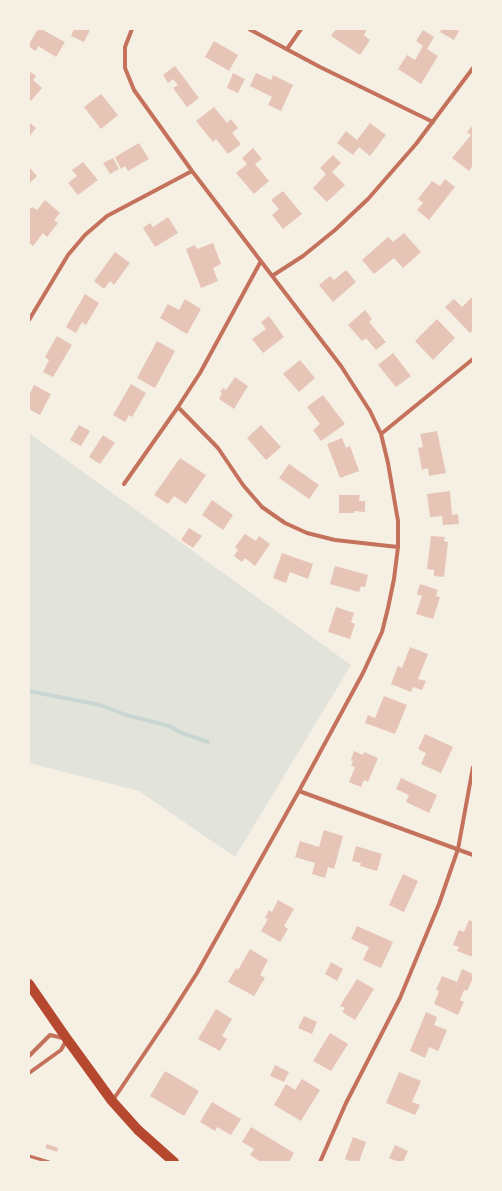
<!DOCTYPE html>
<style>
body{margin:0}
#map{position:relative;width:502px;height:1191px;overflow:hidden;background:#f6efe4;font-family:"Golos Text",sans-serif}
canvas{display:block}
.frame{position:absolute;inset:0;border:30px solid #f6efe4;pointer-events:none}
</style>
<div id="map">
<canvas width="502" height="1191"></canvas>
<div class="frame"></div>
</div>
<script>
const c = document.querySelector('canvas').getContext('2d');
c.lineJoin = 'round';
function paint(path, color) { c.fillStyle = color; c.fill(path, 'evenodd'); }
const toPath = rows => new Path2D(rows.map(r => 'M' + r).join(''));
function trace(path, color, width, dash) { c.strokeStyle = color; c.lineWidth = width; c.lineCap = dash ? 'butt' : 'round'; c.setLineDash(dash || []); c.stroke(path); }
paint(toPath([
 [29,433,351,665,235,857,139,791,29,763]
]), '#e2e4dc');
trace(toPath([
 [29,691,100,705,126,715,169,726,182,733,208,742]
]), '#c9d6d2', 4);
paint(toPath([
 [38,29,41,29,65,42,56,57,38,46,36,51,29,47,29,44],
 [74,29,90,30,84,42,71,36],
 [336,29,367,29,364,35,370,40,360,55,331,36],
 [442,29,455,29,459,31,454,40,440,32],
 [423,30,434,37,427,49,438,56,421,84,398,69,407,55,415,60,423,46,416,41],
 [214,41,238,55,229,71,205,57],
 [175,66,199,98,187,107,173,88,178,85,173,79,168,83,163,75],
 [29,71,36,76,33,80,42,88,31,101,29,99],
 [233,73,245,79,238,93,227,88],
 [256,73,271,80,273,75,293,85,281,111,268,105,272,97,250,86],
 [101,94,118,115,101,129,84,107],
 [214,107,227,123,231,119,238,128,232,133,241,144,228,154,216,139,213,142,196,121],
 [29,122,36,128,29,137],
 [370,123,386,135,370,156,359,147,353,155,337,143,346,131,357,140],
 [473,125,473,165,469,171,452,158,471,135,467,132],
 [139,143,149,159,128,171,125,166,121,169,115,157],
 [253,148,262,159,255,164,269,181,254,194,236,173,247,164,242,158],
 [333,155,341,163,332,172,345,185,327,202,313,188,326,174,320,168],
 [113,158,119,169,110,174,103,163],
 [83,162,98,180,78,195,68,183,77,176,72,170],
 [29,168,30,168,37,176,29,184],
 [445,179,455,187,429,220,417,210,423,203,418,199,432,181,440,186],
 [283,191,302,214,283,229,272,215,279,209,271,200],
 [45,200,60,213,54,220,58,223,47,237,43,233,33,246,29,243,29,210,32,207,37,210],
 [168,217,178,233,155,247,143,228,150,223,153,227],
 [404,233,421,252,403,268,394,258,374,274,362,260,388,237,393,242],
 [213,243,221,264,213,268,218,281,201,288,186,249,195,245,197,249],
 [115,252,130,263,114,285,110,281,104,289,94,281],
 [346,270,356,282,333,302,319,285,330,276,334,280],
 [85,294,99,303,86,325,82,322,76,333,66,327],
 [473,296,473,330,470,333,445,307,454,299,462,307],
 [185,299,201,309,187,334,160,318,168,304,179,310],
 [365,310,372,319,369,322,386,342,376,350,366,338,362,341,348,325],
 [269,316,284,337,263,353,252,339,266,329,261,322],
 [437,319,455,338,433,360,415,341],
 [57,336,72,345,53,377,43,372,49,360,45,357],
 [157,341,175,351,155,388,137,378],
 [393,353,411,376,396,387,378,365],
 [300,360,315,378,299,392,283,374],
 [235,377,248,386,234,409,219,399,222,393,220,392,223,388,226,390],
 [131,384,146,393,132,417,129,415,125,422,113,415],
 [34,385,51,394,40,415,29,409,29,395],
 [323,395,345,424,321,441,313,430,320,424,307,407],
 [79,425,90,431,81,446,70,440],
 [261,425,281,447,266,460,247,438],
 [437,431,446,473,429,476,428,468,422,470,418,448,423,447,420,434],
 [103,435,115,443,100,464,89,457],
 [342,438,346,448,350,446,359,471,340,478,327,444],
 [180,458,206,475,186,504,174,496,168,504,154,495],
 [289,464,319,485,309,499,279,478],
 [450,491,452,515,458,514,459,524,443,525,442,516,430,517,427,494],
 [339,495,360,495,359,501,365,501,365,512,354,511,354,513,339,513],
 [212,500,233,515,223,530,202,515],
 [189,528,202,536,193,548,181,540],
 [245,534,256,541,259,536,270,544,255,566,245,558,242,562,234,556,238,550,235,547],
 [431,536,445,537,444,541,448,542,444,577,434,576,434,570,427,569],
 [282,553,313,564,308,579,290,572,286,583,273,578],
 [335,566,368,575,365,587,361,586,359,592,330,584],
 [420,584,438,590,436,596,440,597,433,619,416,614,422,596,417,594],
 [336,607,354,613,351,622,355,624,350,639,328,632],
 [410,647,428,654,418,679,426,681,422,690,413,687,411,692,391,684,398,666,402,668],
 [384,696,407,705,395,734,365,723,368,715,375,718],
 [425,734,453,747,441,773,421,764,426,753,418,749],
 [354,751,363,755,364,752,378,758,368,782,364,780,361,787,349,782,355,767,351,766,353,761,351,760],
 [401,778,437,795,429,813,406,802,409,795,396,789],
 [324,830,343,836,334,869,328,867,325,878,312,874,315,863,295,857,300,841,319,847],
 [356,846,382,854,377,871,360,866,361,863,352,861],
 [403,874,418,881,404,912,389,905],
 [278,900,294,909,284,926,288,929,280,942,261,931,268,919,265,918,269,910,272,912],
 [469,920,473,922,473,957,457,951,459,947,453,945,459,930,464,932],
 [357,926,393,942,381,968,363,960,369,947,351,939],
 [250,949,268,960,260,975,265,978,254,996,228,982,236,968,238,970],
 [331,962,343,969,337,981,325,974],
 [462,969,473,974,473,978,467,991,464,990,460,1000,464,1002,458,1015,434,1004,439,991,436,990,442,976,457,982],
 [357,979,374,989,355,1020,342,1012,345,1008,340,1006],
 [216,1009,232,1019,222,1036,227,1039,220,1051,198,1039],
 [426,1012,437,1017,434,1025,447,1030,438,1051,429,1047,425,1058,410,1051],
 [304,1016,317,1022,312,1034,298,1028],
 [330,1033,348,1044,331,1071,313,1061],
 [275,1065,289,1072,284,1082,270,1076],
 [165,1071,199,1091,184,1116,150,1096],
 [399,1072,421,1081,412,1102,420,1105,415,1115,386,1103],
 [302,1079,320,1090,301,1121,274,1105,286,1084,295,1090],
 [212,1102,241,1119,231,1135,217,1127,215,1131,200,1122],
 [251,1127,294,1153,289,1162,268,1162,266,1161,265,1162,261,1162,250,1155,254,1149,242,1142],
 [353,1137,366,1142,359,1162,353,1162,345,1159],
 [47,1144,58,1148,57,1152,45,1148],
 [395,1145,408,1151,403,1162,399,1162,389,1158]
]), '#e6c5b7');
trace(toPath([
 [29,1156,49,1162]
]), '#c5725c', 3);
trace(toPath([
 [249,29,320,67,433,122],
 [287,49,301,29],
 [272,276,303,256,335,230,368,199,416,144,473,68],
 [29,320,68,255,85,235,107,216,192,171],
 [178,407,218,448,243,485,262,507,285,523,307,533,335,540,398,547],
 [381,434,473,359],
 [124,484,178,407,200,373,261,261],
 [299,791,473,855],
 [29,1056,50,1035,67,1039,61,1050,29,1073],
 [113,1100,169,1017,197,973,299,791,363,673,382,632,388,608,394,579,398,547,398,521,388,463,381,434,370,411,341,366,192,171,134,90,125,68,125,47,132,29],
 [320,1162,346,1103,400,998,439,904,458,849,473,767]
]), '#c5725c', 4);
trace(toPath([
 [29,984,67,1039,112,1101,138,1130,174,1162]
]), '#b5482f', 10);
</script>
